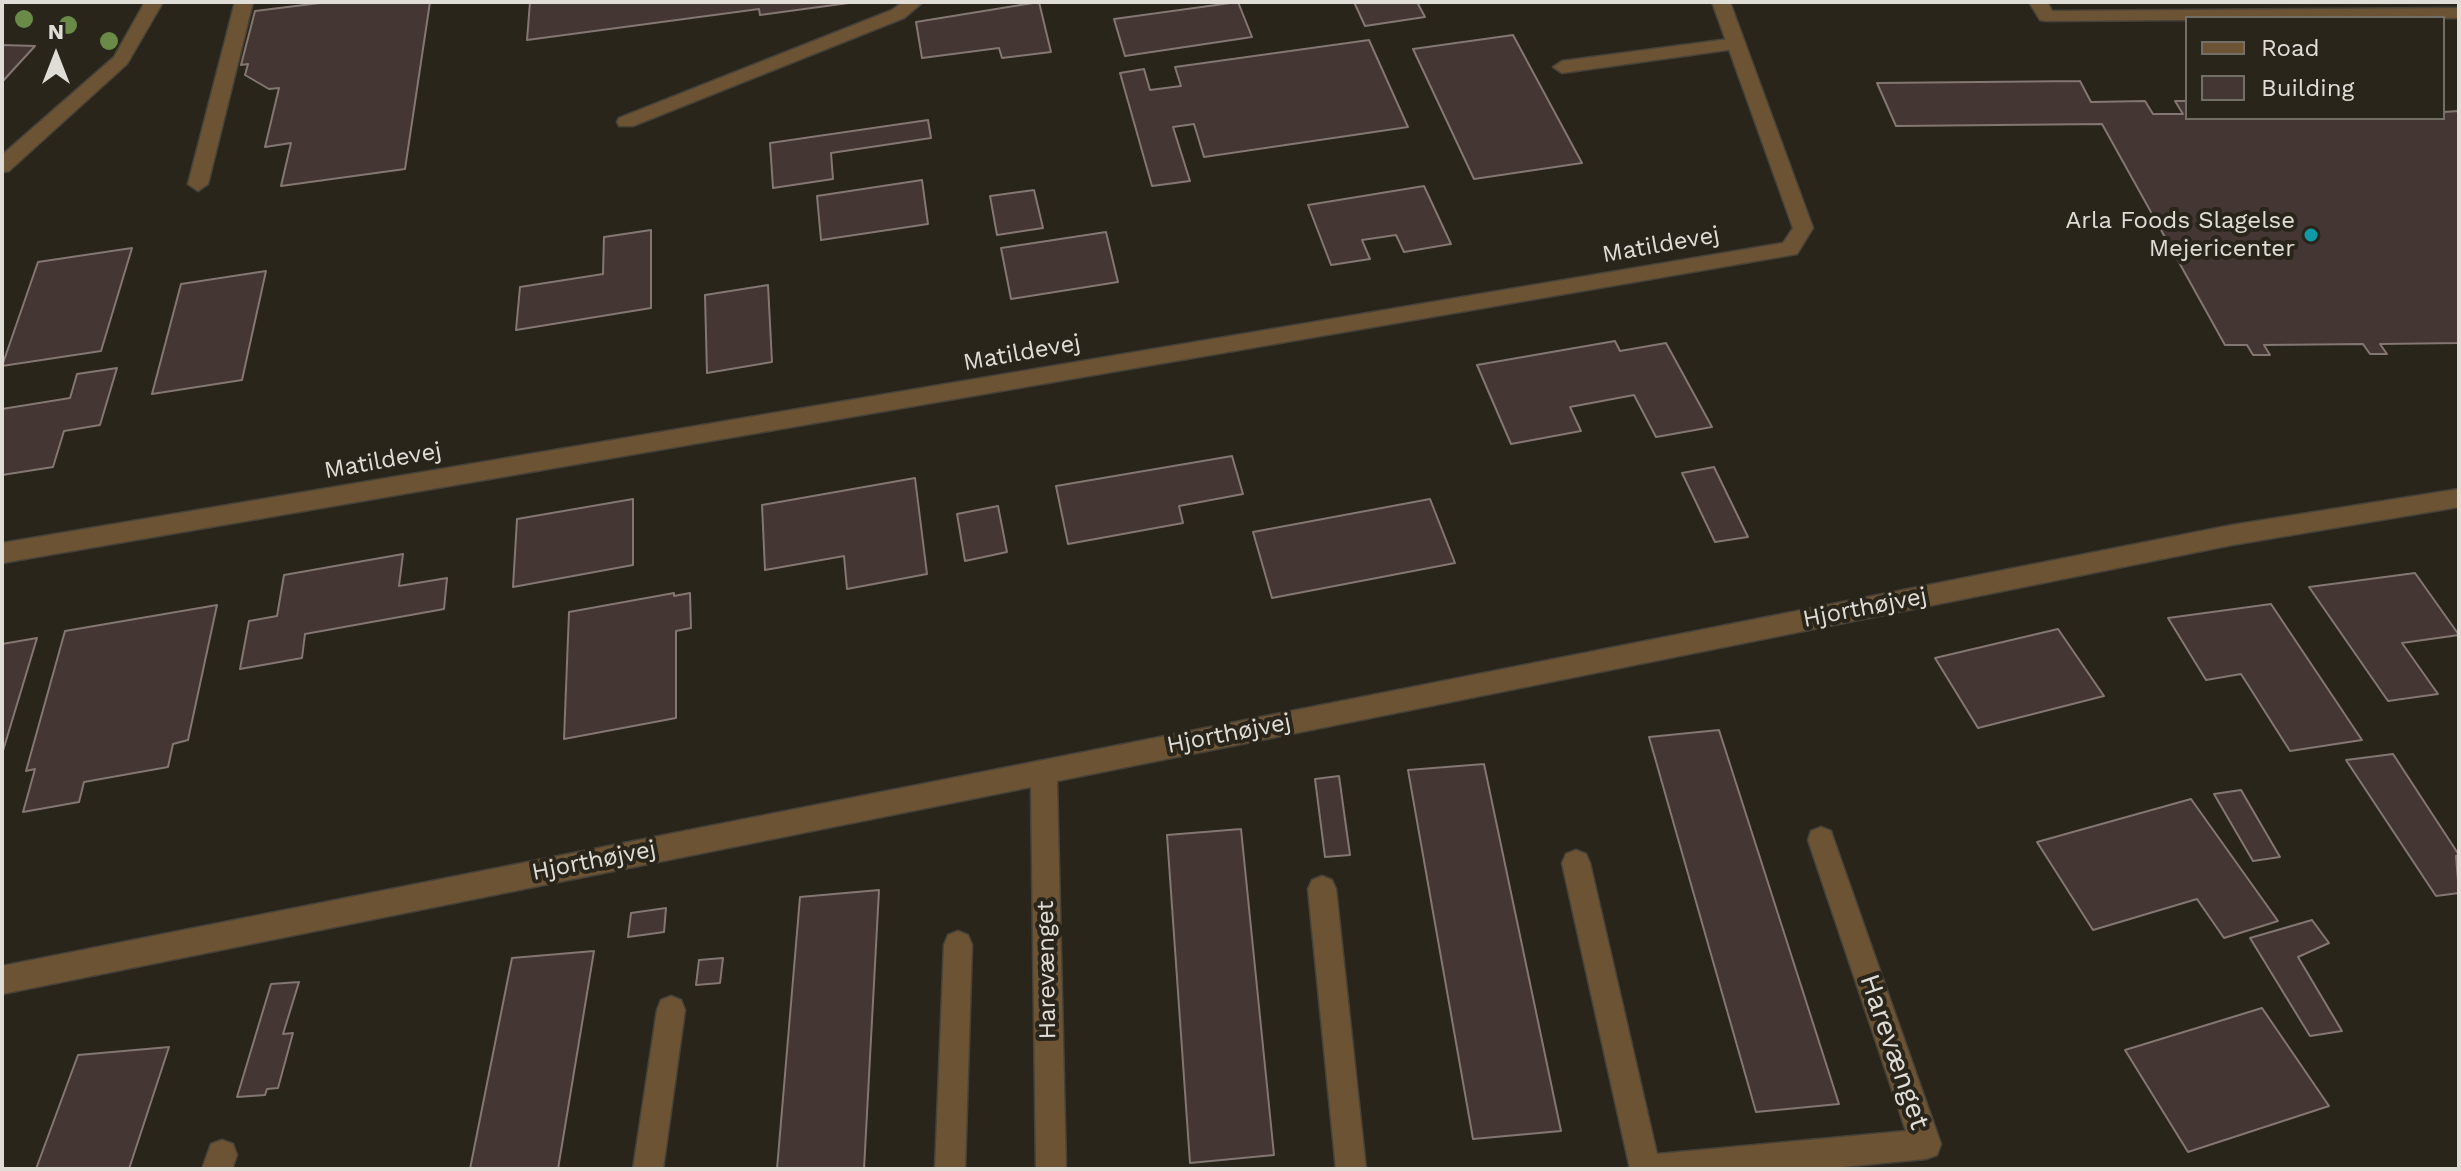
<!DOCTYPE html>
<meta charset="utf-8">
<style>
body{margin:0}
#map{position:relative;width:2461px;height:1171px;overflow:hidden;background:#29251b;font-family:"Work Sans",sans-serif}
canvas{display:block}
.frame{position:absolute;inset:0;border:4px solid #e0ddd7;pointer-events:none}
.legend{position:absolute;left:2185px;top:16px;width:260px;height:104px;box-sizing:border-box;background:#29251b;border:2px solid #726f66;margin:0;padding:10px 14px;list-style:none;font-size:24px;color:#e0ddd7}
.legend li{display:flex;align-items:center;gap:16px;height:40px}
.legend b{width:40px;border:2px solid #726f66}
.north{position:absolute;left:16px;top:16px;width:80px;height:80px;-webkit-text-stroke:6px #29251b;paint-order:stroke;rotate:0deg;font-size:22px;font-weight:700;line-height:32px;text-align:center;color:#e0ddd7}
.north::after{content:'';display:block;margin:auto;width:28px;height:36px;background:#e0ddd7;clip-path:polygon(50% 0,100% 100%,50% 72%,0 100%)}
</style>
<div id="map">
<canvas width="2461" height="1171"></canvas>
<div class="frame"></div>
<ul class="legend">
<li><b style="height:10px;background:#6c5333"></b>Road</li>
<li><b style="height:22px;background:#433633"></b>Building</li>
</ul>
<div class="north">N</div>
</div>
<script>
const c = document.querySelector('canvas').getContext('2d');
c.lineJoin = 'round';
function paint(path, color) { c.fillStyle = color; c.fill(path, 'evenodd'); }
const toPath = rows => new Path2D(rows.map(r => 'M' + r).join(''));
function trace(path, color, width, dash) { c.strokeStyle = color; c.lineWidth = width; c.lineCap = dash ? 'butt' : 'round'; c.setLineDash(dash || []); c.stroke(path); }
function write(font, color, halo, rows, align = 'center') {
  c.font = font + ' "Work Sans",sans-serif'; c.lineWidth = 8; c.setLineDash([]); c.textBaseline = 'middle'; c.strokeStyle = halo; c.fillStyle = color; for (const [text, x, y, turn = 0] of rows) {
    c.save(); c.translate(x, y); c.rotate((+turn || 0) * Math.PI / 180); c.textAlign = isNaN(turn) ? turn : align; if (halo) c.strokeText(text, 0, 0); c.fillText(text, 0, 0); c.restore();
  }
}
const building = toPath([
 [328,2,430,2,405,169,281,186,291,143,265,147,279,88,269,89,245,75,248,64,241,65,255,11,328,2],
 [530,2,856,2,760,15,759,9,527,40,530,2],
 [1039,2,1051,52,1002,58,999,48,922,58,916,22,1039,2],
 [1238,2,1252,37,1125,56,1114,19,1238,2],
 [1354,2,1417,2,1425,17,1365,26,1354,2],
 [1513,35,1582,163,1474,179,1413,49,1513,35],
 [1369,40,1408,127,1204,157,1194,124,1173,127,1190,181,1152,186,1120,73,1144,69,1150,90,1181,86,1175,67,1369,40],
 [2,45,35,46,2,82,2,45],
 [2080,81,2091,102,2145,101,2153,114,2183,114,2175,101,2187,101,2187,118,2443,118,2443,112,2459,111,2459,343,2380,344,2387,354,2370,354,2363,344,2264,345,2270,355,2253,355,2247,345,2225,345,2102,124,1896,126,1877,83,2080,81],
 [928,120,931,138,831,153,833,179,773,188,770,143,928,120],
 [922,180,928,224,821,240,817,196,922,180],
 [1424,186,1451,244,1404,252,1396,235,1362,240,1370,259,1331,265,1308,205,1424,186],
 [1034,190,1043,228,997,235,990,196,1034,190],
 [651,230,651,308,516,330,520,287,603,274,604,237,651,230],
 [1106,232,1118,282,1011,299,1001,248,1106,232],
 [132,248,101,351,2,366,38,262,132,248],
 [266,271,242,380,152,394,181,284,266,271],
 [768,285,772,362,707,373,705,295,768,285],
 [1615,341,1620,351,1666,343,1712,427,1656,437,1634,395,1570,407,1581,431,1511,444,1477,365,1615,341],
 [117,368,100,425,64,431,53,467,2,475,2,409,70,398,77,374,117,368],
 [1232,456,1243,494,1179,506,1183,523,1068,544,1056,486,1232,456],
 [1714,467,1748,537,1715,542,1682,473,1714,467],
 [915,478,927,574,847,589,844,556,765,570,762,505,915,478],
 [633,499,633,565,513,587,517,519,633,499],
 [1430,499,1455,563,1272,598,1253,532,1430,499],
 [998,506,1007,552,965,561,957,514,998,506],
 [403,554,399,586,447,578,444,609,305,634,302,658,240,669,249,621,277,616,284,575,403,554],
 [2415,573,2459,635,2402,643,2438,694,2388,701,2309,587,2415,573],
 [674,593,674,596,690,593,691,628,676,631,676,718,564,739,569,612,674,593],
 [2271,604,2362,740,2290,751,2241,674,2206,680,2168,618,2271,604],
 [217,605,188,740,173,744,168,767,84,782,79,802,23,812,35,769,26,771,65,631,217,605],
 [2058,629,2104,696,1978,728,1935,658,2058,629],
 [37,638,2,754,2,644,37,638],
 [1719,730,1839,1104,1756,1112,1649,737,1719,730],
 [2393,754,2459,855,2456,856,2459,893,2436,896,2346,760,2393,754],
 [1484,764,1561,1131,1473,1139,1408,770,1484,764],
 [1339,776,1350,855,1325,857,1315,779,1339,776],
 [2241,790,2280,857,2253,861,2214,794,2241,790],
 [2191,799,2278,921,2224,938,2197,899,2093,930,2037,842,2191,799],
 [1241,829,1274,1155,1190,1163,1167,835,1241,829],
 [879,890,864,1169,777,1169,800,897,879,890],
 [666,908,664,932,628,937,631,913,666,908],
 [2312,920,2329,943,2298,957,2342,1031,2310,1036,2250,938,2312,920],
 [594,951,558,1169,470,1169,512,958,594,951],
 [723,958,720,983,696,985,699,960,723,958],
 [299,982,283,1034,293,1033,278,1088,267,1089,265,1095,237,1097,271,984,299,982],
 [2262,1008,2329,1106,2188,1152,2125,1050,2262,1008],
 [169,1047,129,1169,36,1169,78,1055,169,1047]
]);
paint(building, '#433633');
trace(building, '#847672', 2);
const lane = toPath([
 [145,2,163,2,127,64,9,171,2,172,2,155,114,57,145,2],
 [235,2,253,2,208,184,198,191,188,184,235,2],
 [903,2,923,2,904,18,633,126,619,126,617,122,619,118,892,10,903,2],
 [2029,2,2047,2,2052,11,2459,8,2459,18,2046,21,2040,20,2029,2],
 [1736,38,1745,44,1742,48,1562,73,1553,67,1562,61,1736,38]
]);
const street = toPath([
 [1712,2,1730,2,1813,228,1797,254,2,563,2,543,1783,243,1793,228,1712,2],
 [2459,489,2459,507,2232,545,1057,781,1066,1169,1036,1169,1031,787,2,994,2,966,2232,525,2459,489],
 [1821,827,1831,831,1834,840,1941,1144,1937,1155,1926,1159,1821,1169,1630,1169,1562,863,1566,854,1576,850,1586,854,1590,863,1657,1154,1906,1131,1808,840,1811,831,1821,827],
 [1322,876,1332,880,1336,889,1366,1169,1336,1169,1308,889,1312,880,1322,876],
 [958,931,968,935,972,945,965,1169,935,1169,944,945,948,935,958,931],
 [671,996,681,1000,685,1010,663,1169,633,1169,657,1010,661,1000,671,996],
 [222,1140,233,1144,237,1155,232,1169,202,1169,211,1144,222,1140]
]);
trace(lane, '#464239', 3);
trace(street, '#464239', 3);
paint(lane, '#6c5333');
paint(street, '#6c5333');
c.fillStyle = '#6a8a48';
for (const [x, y] of [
 [24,19],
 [68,25],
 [109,41]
]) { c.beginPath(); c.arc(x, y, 9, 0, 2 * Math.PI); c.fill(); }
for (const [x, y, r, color] of [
 [2311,235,8,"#0f9aa8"]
]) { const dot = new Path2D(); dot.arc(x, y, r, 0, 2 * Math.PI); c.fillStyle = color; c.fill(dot); trace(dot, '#29251b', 3); }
write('24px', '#e0ddd7', '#29251b', [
 ["Arla Foods Slagelse",2295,221],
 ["Mejericenter",2295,249]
], 'right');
write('24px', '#e0ddd7', '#29251b', [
 ["Matildevej",1661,245,-10],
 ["Matildevej",1022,353,-10],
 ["Matildevej",383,461,-10],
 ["Hjorthøjvej",1865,608,-11],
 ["Hjorthøjvej",1229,734,-11],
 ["Hjorthøjvej",594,861,-11],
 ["Harevænget",1047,970,-91]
]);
write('28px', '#e0ddd7', '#29251b', [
 ["Harevænget",1894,1052,71]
]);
</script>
